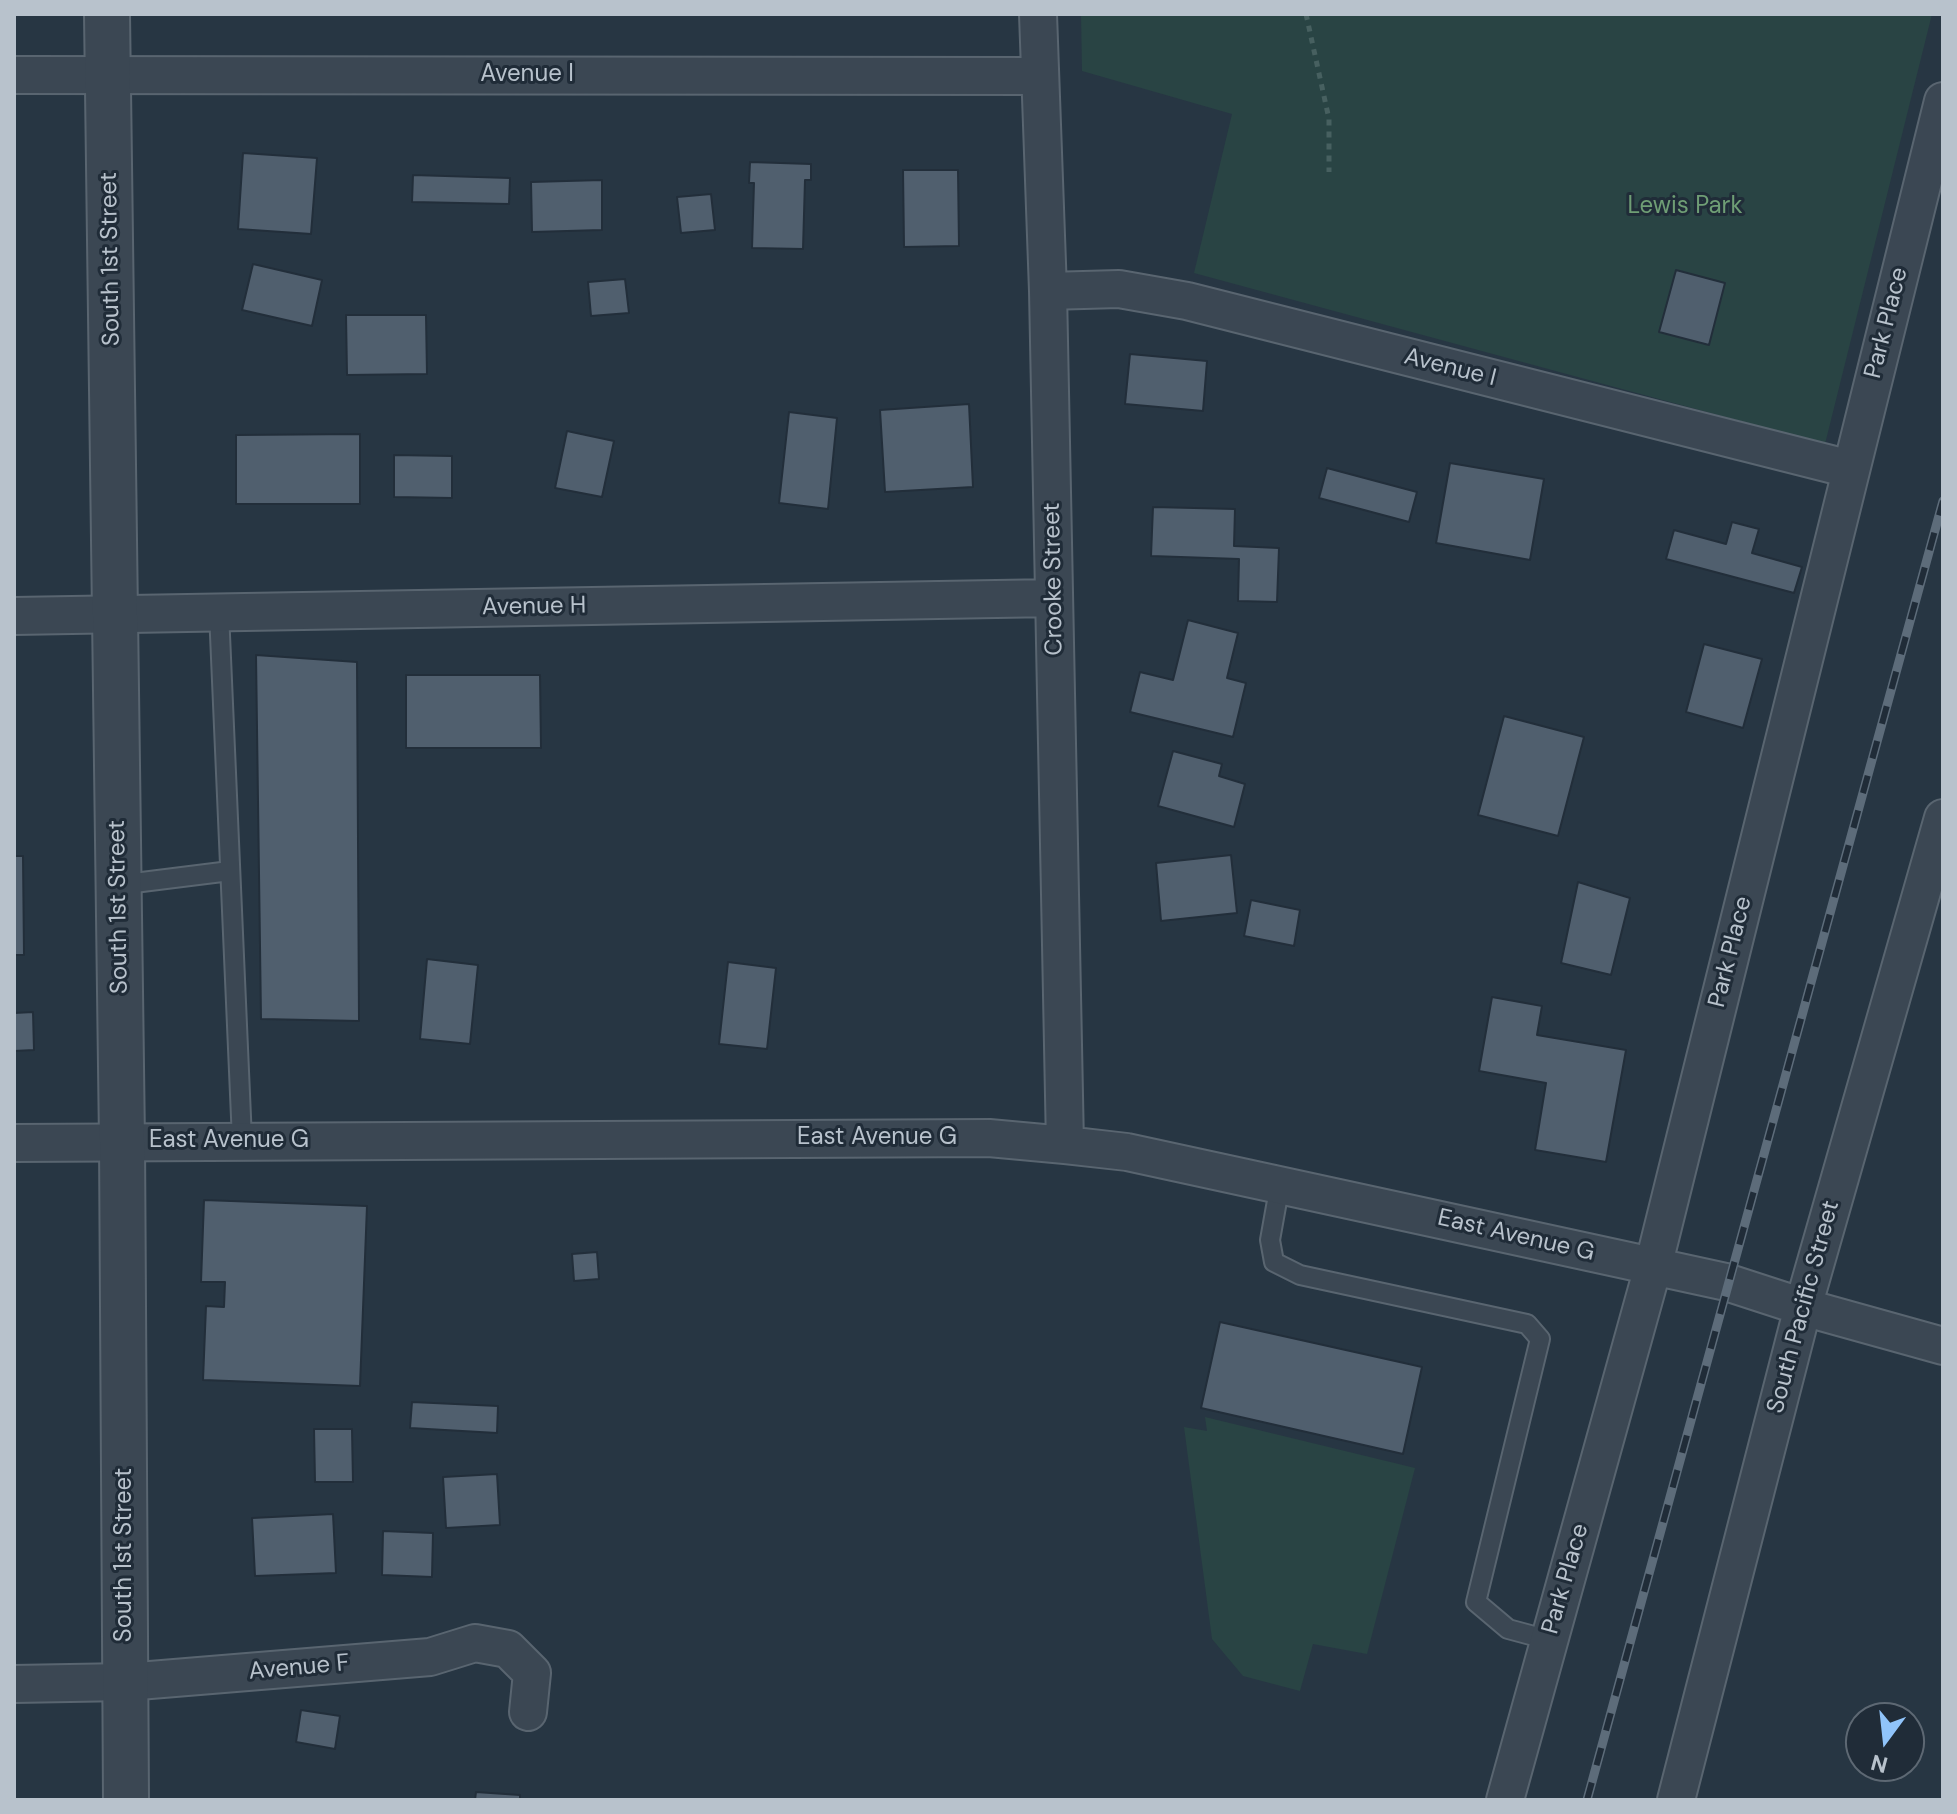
<!DOCTYPE html>
<html>
<head>
<meta charset="utf-8">
<style>
  body { margin:0 }
  #map { position:relative; width:1957px; height:1814px; overflow:hidden; background:#273643; font-family:"DM Sans",sans-serif }
  canvas { display:block }
  .frame { position:absolute; inset:0; border:16px solid #b8c2cc; pointer-events:none }
  .north { position:absolute; left:1845px; top:1702px; width:80px; height:80px; box-sizing:border-box; background:#202c38; border:2px solid #5d6873; border-radius:50%; rotate:195deg; font-size:22px; font-weight:700; line-height:32px; text-align:center; color:#b8c2cc }
  .north::after { content:''; display:block; margin:auto; width:28px; height:36px; background:#90c4fa; clip-path:polygon(50% 0,100% 100%,50% 72%,0 100%) }
</style>
</head>
<body>
<div id="map">
<canvas width="1957" height="1814"></canvas>
<div class="frame"></div>
<div class="north">N</div>
</div>
<script>
const ctx = document.querySelector('canvas').getContext('2d');
ctx.lineJoin = 'round';
function fill(path, color) {
  ctx.fillStyle = color;
  ctx.fill(path, 'evenodd');
}
function toPath(rows) {
  const path = new Path2D();
  for (const r of rows) {
    path.moveTo(r[0], r[1]);
    for (let i = 2; i < r.length; i += 2) path.lineTo(r[i], r[i + 1]);
  }
  return path;
}
function strokePath(path, color, width, dash) {
  ctx.strokeStyle = color;
  ctx.lineWidth = width;
  ctx.lineCap = dash ? 'butt' : 'round';
  ctx.setLineDash(dash || []);
  ctx.stroke(path);
}
function label(font, color, halo, rows, align = 'center') {
  ctx.font = font + ' "DM Sans",sans-serif';
  ctx.lineWidth = 6;
  ctx.setLineDash([]);
  ctx.textBaseline = 'middle';
  ctx.strokeStyle = halo;
  ctx.fillStyle = color;
  for (const [text, x, y, turn = 0] of rows) {
    ctx.save();
    ctx.translate(x, y);
    ctx.rotate((+turn || 0) * Math.PI / 180);
    ctx.textAlign = isNaN(turn) ? turn : align;
    if (halo) ctx.strokeText(text, 0, 0);
    ctx.fillText(text, 0, 0);
    ctx.restore();
  }
}
const green = toPath([
  [1081,14,1932,14,1825,444,1194,273,1232,114,1082,71],
  [1205,1417,1415,1468,1367,1654,1313,1644,1300,1691,1243,1676,1212,1639,1184,1427,1207,1431]
]);
const building = toPath([
  [243,153,317,158,311,234,238,229,243,153],
  [750,162,811,164,811,180,805,180,803,249,752,248,754,183,749,183,750,162],
  [903,170,958,170,959,246,904,247,903,170],
  [413,175,510,178,509,204,412,202,413,175],
  [602,180,602,230,532,232,531,182,602,180],
  [711,194,715,230,681,233,677,197,711,194],
  [253,264,322,280,312,326,242,310,253,264],
  [1676,270,1725,283,1709,345,1659,332,1676,270],
  [625,279,629,313,591,316,588,282,625,279],
  [346,315,426,315,427,374,347,375,346,315],
  [1130,354,1207,361,1203,411,1125,404,1130,354],
  [969,404,973,487,885,492,880,410,969,404],
  [789,412,837,418,828,509,779,503,789,412],
  [567,431,614,441,602,497,555,488,567,431],
  [360,434,360,504,236,504,236,435,360,434],
  [394,455,452,456,452,498,394,497,394,455],
  [1450,463,1544,479,1530,560,1436,543,1450,463],
  [1327,468,1417,492,1409,522,1319,498,1327,468],
  [1153,507,1235,509,1234,546,1279,548,1277,602,1238,601,1239,559,1151,556,1153,507],
  [1732,522,1759,529,1752,553,1802,567,1794,593,1666,559,1674,530,1726,544,1732,522],
  [1188,620,1238,633,1227,678,1246,683,1233,737,1130,712,1140,672,1173,680,1188,620],
  [1704,644,1762,659,1743,728,1686,712,1704,644],
  [256,655,357,662,359,1021,261,1019,256,655],
  [406,675,540,675,541,748,406,748,406,675],
  [1504,716,1584,737,1558,836,1478,815,1504,716],
  [1173,751,1222,764,1219,776,1245,784,1234,827,1158,806,1173,751],
  [1231,855,1237,913,1161,921,1156,863,1231,855],
  [14,856,23,856,24,955,14,955,14,856],
  [1578,882,1630,898,1611,975,1561,963,1578,882],
  [1251,900,1300,910,1294,946,1244,936,1251,900],
  [427,959,478,965,470,1044,420,1039,427,959],
  [728,962,776,968,767,1049,719,1044,728,962],
  [1492,997,1542,1006,1537,1035,1626,1050,1606,1162,1535,1150,1546,1083,1479,1071,1492,997],
  [33,1012,34,1050,14,1051,14,1013,33,1012],
  [204,1200,367,1206,360,1386,203,1380,206,1306,224,1307,225,1282,201,1282,204,1200],
  [597,1252,599,1279,574,1281,572,1254,597,1252],
  [1220,1322,1422,1367,1403,1454,1201,1408,1220,1322],
  [412,1402,498,1406,497,1433,410,1428,412,1402],
  [314,1429,352,1429,353,1482,315,1482,314,1429],
  [497,1474,500,1525,446,1528,443,1477,497,1474],
  [333,1514,336,1573,255,1576,252,1518,333,1514],
  [383,1531,433,1533,432,1577,382,1575,383,1531],
  [301,1710,340,1716,335,1749,296,1742,301,1710],
  [476,1792,520,1795,520,1800,475,1800,476,1792]
]);
const path = toPath([
  [1306,14,1329,119,1329,172]
]);
const service = toPath([
  [219,612,242,1140],
  [118,885,230,871],
  [1280,1184,1270,1240,1274,1262,1300,1275,1527,1324,1540,1339,1476,1602,1508,1629,1549,1640]
]);
const minor = toPath([
  [1038,14,1048,291,1065,1145],
  [14,75,1040,76],
  [1048,291,1119,289,1187,301,1850,469],
  [14,616,1054,598],
  [14,1143,989,1138,1065,1145,1127,1152,1726,1282,1803,1307,1943,1346],
  [14,1684,126,1682,430,1657,475,1643,508,1649,532,1673,528,1712],
  [1505,1800,1653,1267,1943,101],
  [1676,1800,1803,1307,1943,818]
]);
const tertiary = toPath([
  [107,14,122,1141,126,1800]
]);
const rail = toPath([
  [1587,1800,1943,501]
]);
const streetNames = [
  ["Avenue I",527,75],
  ["South 1st Street",111,259,-91],
  ["Park Place",1887,323,-76],
  ["Avenue I",1450,368,14],
  ["Crooke Street",1054,579,-91],
  ["Avenue H",534,607,-1],
  ["South 1st Street",119,907,-91],
  ["Park Place",1731,952,-76],
  ["East Avenue G",877,1138],
  ["East Avenue G",229,1141],
  ["East Avenue G",1516,1236,13],
  ["South Pacific Street",1804,1307,-75],
  ["South 1st Street",125,1555,-90],
  ["Park Place",1566,1579,-74],
  ["Avenue F",299,1668,-5]
];
const parkNames = [
  ["Lewis Park",1685,207]
];
fill(green, '#294444');
fill(building, '#505f6e');
strokePath(building, '#222e3a', 2);
strokePath(service, '#596570', 22);
strokePath(minor, '#596570', 40);
strokePath(tertiary, '#596570', 48);
strokePath(path, '#476060', 5, [6, 6]);
strokePath(service, '#3b4753', 18);
strokePath(minor, '#3b4753', 36);
strokePath(tertiary, '#3b4753', 44);
strokePath(rail, '#5d6c7a', 9);
strokePath(rail, '#202c38', 6, [18]);
label('24px', '#b8c2cc', '#202c38', streetNames);
label('24px', '#6f9e75', '#202c38', parkNames);
</script>
</body>
</html>
